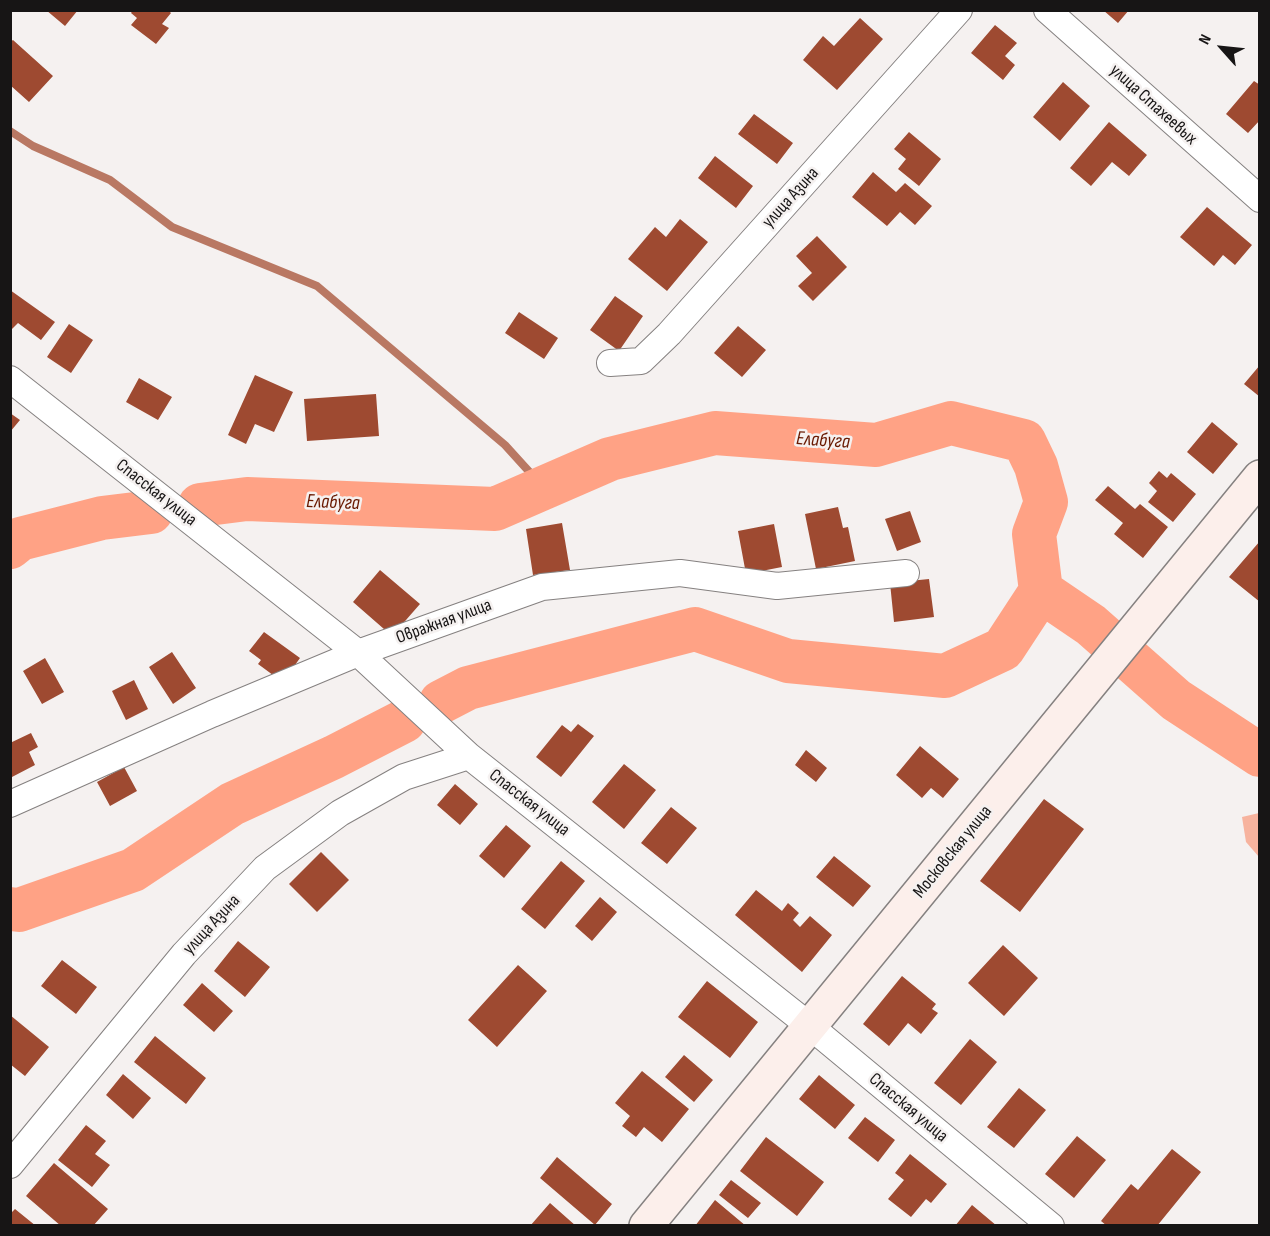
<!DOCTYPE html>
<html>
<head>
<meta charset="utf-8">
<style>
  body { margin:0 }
  #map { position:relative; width:1270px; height:1236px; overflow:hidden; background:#f5f1f0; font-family:"Sofia Sans Condensed",sans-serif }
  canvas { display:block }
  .frame { position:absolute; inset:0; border:12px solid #171515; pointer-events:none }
  .north { position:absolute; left:1192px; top:18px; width:60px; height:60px; -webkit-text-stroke:4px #f5f1f0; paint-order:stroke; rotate:297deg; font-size:16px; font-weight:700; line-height:24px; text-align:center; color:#171515 }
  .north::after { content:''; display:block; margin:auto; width:21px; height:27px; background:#171515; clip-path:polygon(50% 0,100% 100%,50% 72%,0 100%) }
</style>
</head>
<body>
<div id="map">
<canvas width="1270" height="1236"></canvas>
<div class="frame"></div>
<div class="north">N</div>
</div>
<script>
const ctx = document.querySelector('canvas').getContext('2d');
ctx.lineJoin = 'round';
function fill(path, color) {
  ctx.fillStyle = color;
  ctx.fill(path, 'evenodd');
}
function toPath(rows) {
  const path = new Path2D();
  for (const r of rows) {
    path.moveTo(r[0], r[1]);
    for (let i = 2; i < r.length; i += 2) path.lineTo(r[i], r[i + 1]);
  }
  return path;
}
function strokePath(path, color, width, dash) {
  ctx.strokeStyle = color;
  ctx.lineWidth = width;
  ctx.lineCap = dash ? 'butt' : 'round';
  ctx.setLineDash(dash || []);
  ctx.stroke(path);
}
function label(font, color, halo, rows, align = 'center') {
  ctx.font = font + ' "Sofia Sans Condensed",sans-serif';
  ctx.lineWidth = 5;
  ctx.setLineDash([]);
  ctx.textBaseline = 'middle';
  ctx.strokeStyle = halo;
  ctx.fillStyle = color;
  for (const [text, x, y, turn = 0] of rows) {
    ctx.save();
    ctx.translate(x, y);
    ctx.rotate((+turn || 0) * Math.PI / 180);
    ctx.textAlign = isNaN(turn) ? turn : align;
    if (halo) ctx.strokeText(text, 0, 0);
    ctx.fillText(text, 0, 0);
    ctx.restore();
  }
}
const green = toPath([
  [1259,813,1260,813,1259,857,1246,842,1242,817]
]);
const stream = toPath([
  [10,131,33,146,110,180,172,227,317,286,505,445,544,488]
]);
const river = toPath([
  [200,505,247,499,495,509,610,459,715,433,876,445,951,423,1024,441,1036,466,1046,502,1034,534,1041,591,1091,625,1176,700,1260,755],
  [10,547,20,539,102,518,151,512],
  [441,702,468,688,695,629,788,661,945,676,1003,649,1041,591],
  [10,909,19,910,133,870,232,804,334,757,404,721]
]);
const building = toPath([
  [46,10,78,10,65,26],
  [133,10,168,10,171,13,162,24,169,28,156,44,131,25,137,18,131,13],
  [1103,10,1129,10,1118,23],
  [860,18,883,39,837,90,803,60,823,36,834,46],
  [995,25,1017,43,1005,56,1015,65,1003,80,971,53],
  [13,40,53,76,29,102,10,85,10,42],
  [1254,81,1260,85,1260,120,1248,133,1226,114],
  [1063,82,1090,106,1060,141,1033,117],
  [754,114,793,143,777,164,738,134],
  [1109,122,1147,155,1129,176,1112,162,1091,186,1070,168],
  [909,132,941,159,919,186,898,169,906,159,894,149],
  [715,156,753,186,736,208,698,178],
  [873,172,896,192,905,183,932,206,915,225,900,212,887,226,852,197],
  [1207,207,1252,245,1235,265,1223,255,1214,266,1180,237],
  [680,219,708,242,667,291,628,259,655,227,666,237],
  [817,236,847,267,813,301,798,286,812,273,796,256],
  [10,290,55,322,41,340,18,323,10,331],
  [615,296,643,316,619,351,590,330],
  [519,312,558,338,544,359,505,333],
  [69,324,93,340,71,373,47,357],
  [738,326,766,350,742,377,714,353],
  [1260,365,1260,397,1244,384],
  [255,375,293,392,274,432,255,424,246,444,228,435],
  [139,378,172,397,158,420,126,402],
  [376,394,379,436,307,441,304,399],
  [10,413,20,420,10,432],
  [1212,422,1238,444,1213,474,1187,452],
  [1159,471,1167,478,1171,473,1196,494,1173,522,1148,502,1157,491,1149,483],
  [1108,486,1135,509,1140,504,1168,527,1143,558,1114,534,1123,523,1095,500],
  [838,507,843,528,848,527,855,561,816,569,805,514],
  [910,511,921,542,897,551,885,519],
  [562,523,570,570,533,575,526,529],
  [774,524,782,567,746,574,738,531],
  [1260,541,1260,602,1229,577],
  [380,570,420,604,392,636,353,602],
  [929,579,934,617,894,622,890,583],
  [264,632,300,658,285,679,277,678,258,664,261,660,249,651],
  [172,652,196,688,173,704,149,667],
  [45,658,64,692,42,704,23,671],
  [134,680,148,709,126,720,112,691],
  [578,724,594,736,561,777,536,757,562,725,571,732],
  [31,733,38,747,29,752,35,765,12,777,10,743],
  [920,746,959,779,943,798,931,788,922,798,896,775],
  [806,750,827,768,816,782,795,765],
  [624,764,656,790,624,829,592,802],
  [124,767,137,791,110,806,97,782],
  [455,784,478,804,460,825,437,805],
  [1044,799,1084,829,1020,912,980,881],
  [671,807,697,828,667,864,641,843],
  [506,825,531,846,504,878,479,856],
  [321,852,349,880,317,912,289,884],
  [834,856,871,886,853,907,816,877],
  [561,861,585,881,545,929,521,909],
  [756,890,782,911,788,903,799,913,793,920,800,927,810,916,832,935,802,972,735,915],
  [600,897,617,912,592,941,575,926],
  [238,941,270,967,245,997,214,971],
  [1003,945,1038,978,1004,1016,968,983],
  [62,960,97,987,76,1014,41,986],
  [518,965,547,991,497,1047,468,1020],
  [902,976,936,1004,932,1009,938,1013,921,1034,908,1023,889,1046,863,1024],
  [707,981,758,1022,730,1058,678,1017],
  [202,983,233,1011,214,1032,183,1005],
  [10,1015,49,1047,25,1076,10,1064],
  [155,1036,206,1078,186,1104,134,1062],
  [970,1039,997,1062,961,1105,934,1083],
  [684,1055,713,1080,694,1102,665,1077],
  [642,1071,689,1109,662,1142,644,1127,636,1137,622,1126,630,1116,615,1103],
  [123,1074,151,1098,133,1119,106,1095],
  [819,1075,855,1105,835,1129,799,1099],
  [1019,1088,1046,1110,1014,1148,987,1127],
  [865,1117,895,1140,878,1162,848,1138],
  [86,1125,106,1141,95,1154,110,1165,92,1187,58,1160],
  [1077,1136,1106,1160,1074,1198,1045,1174],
  [766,1137,824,1182,797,1216,740,1171],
  [1172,1149,1201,1172,1157,1226,1107,1226,1101,1221,1131,1184,1138,1190],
  [910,1154,947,1184,931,1203,926,1199,911,1217,888,1199,904,1180,895,1173],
  [557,1157,612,1204,595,1225,540,1178],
  [54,1163,108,1209,93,1226,61,1226,26,1196],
  [731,1180,761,1203,748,1218,719,1195],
  [715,1200,746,1226,695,1226],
  [550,1203,576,1226,530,1226],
  [972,1205,997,1226,955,1226],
  [15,1209,36,1226,10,1226,10,1214]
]);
const street = toPath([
  [1047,10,1260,199],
  [610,363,641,361,669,334,959,10],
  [10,379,358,653,469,756,811,1027,1051,1226],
  [10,804,212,714,358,653,542,587,680,573,777,586,906,573],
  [10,1165,184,954,265,868,340,813,404,777,469,756]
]);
const secondary = toPath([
  [646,1226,1260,477]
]);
const streetNames = [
  ["улица Стахеевых",1153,105,42],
  ["улица Азина",791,198,-48],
  ["Спасская улица",156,493,38],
  ["Овражная улица",444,622,-20],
  ["Спасская улица",529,803,38],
  ["Московская улица",953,852,-51],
  ["улица Азина",212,925,-47],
  ["Спасская улица",908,1108,40]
];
const waterNames = [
  ["Елабуга",823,441,4],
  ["Елабуга",333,503,2]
];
fill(green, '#f7b39e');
strokePath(stream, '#b97863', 8);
strokePath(river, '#ffa285', 44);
fill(building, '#9e4a31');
strokePath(street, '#858180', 28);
strokePath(secondary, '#858180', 36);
strokePath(street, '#fff', 26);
strokePath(secondary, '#fcefeb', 33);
label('18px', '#171515', '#f5f1f0', streetNames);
label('italic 20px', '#691900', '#f5f1f0', waterNames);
</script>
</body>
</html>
